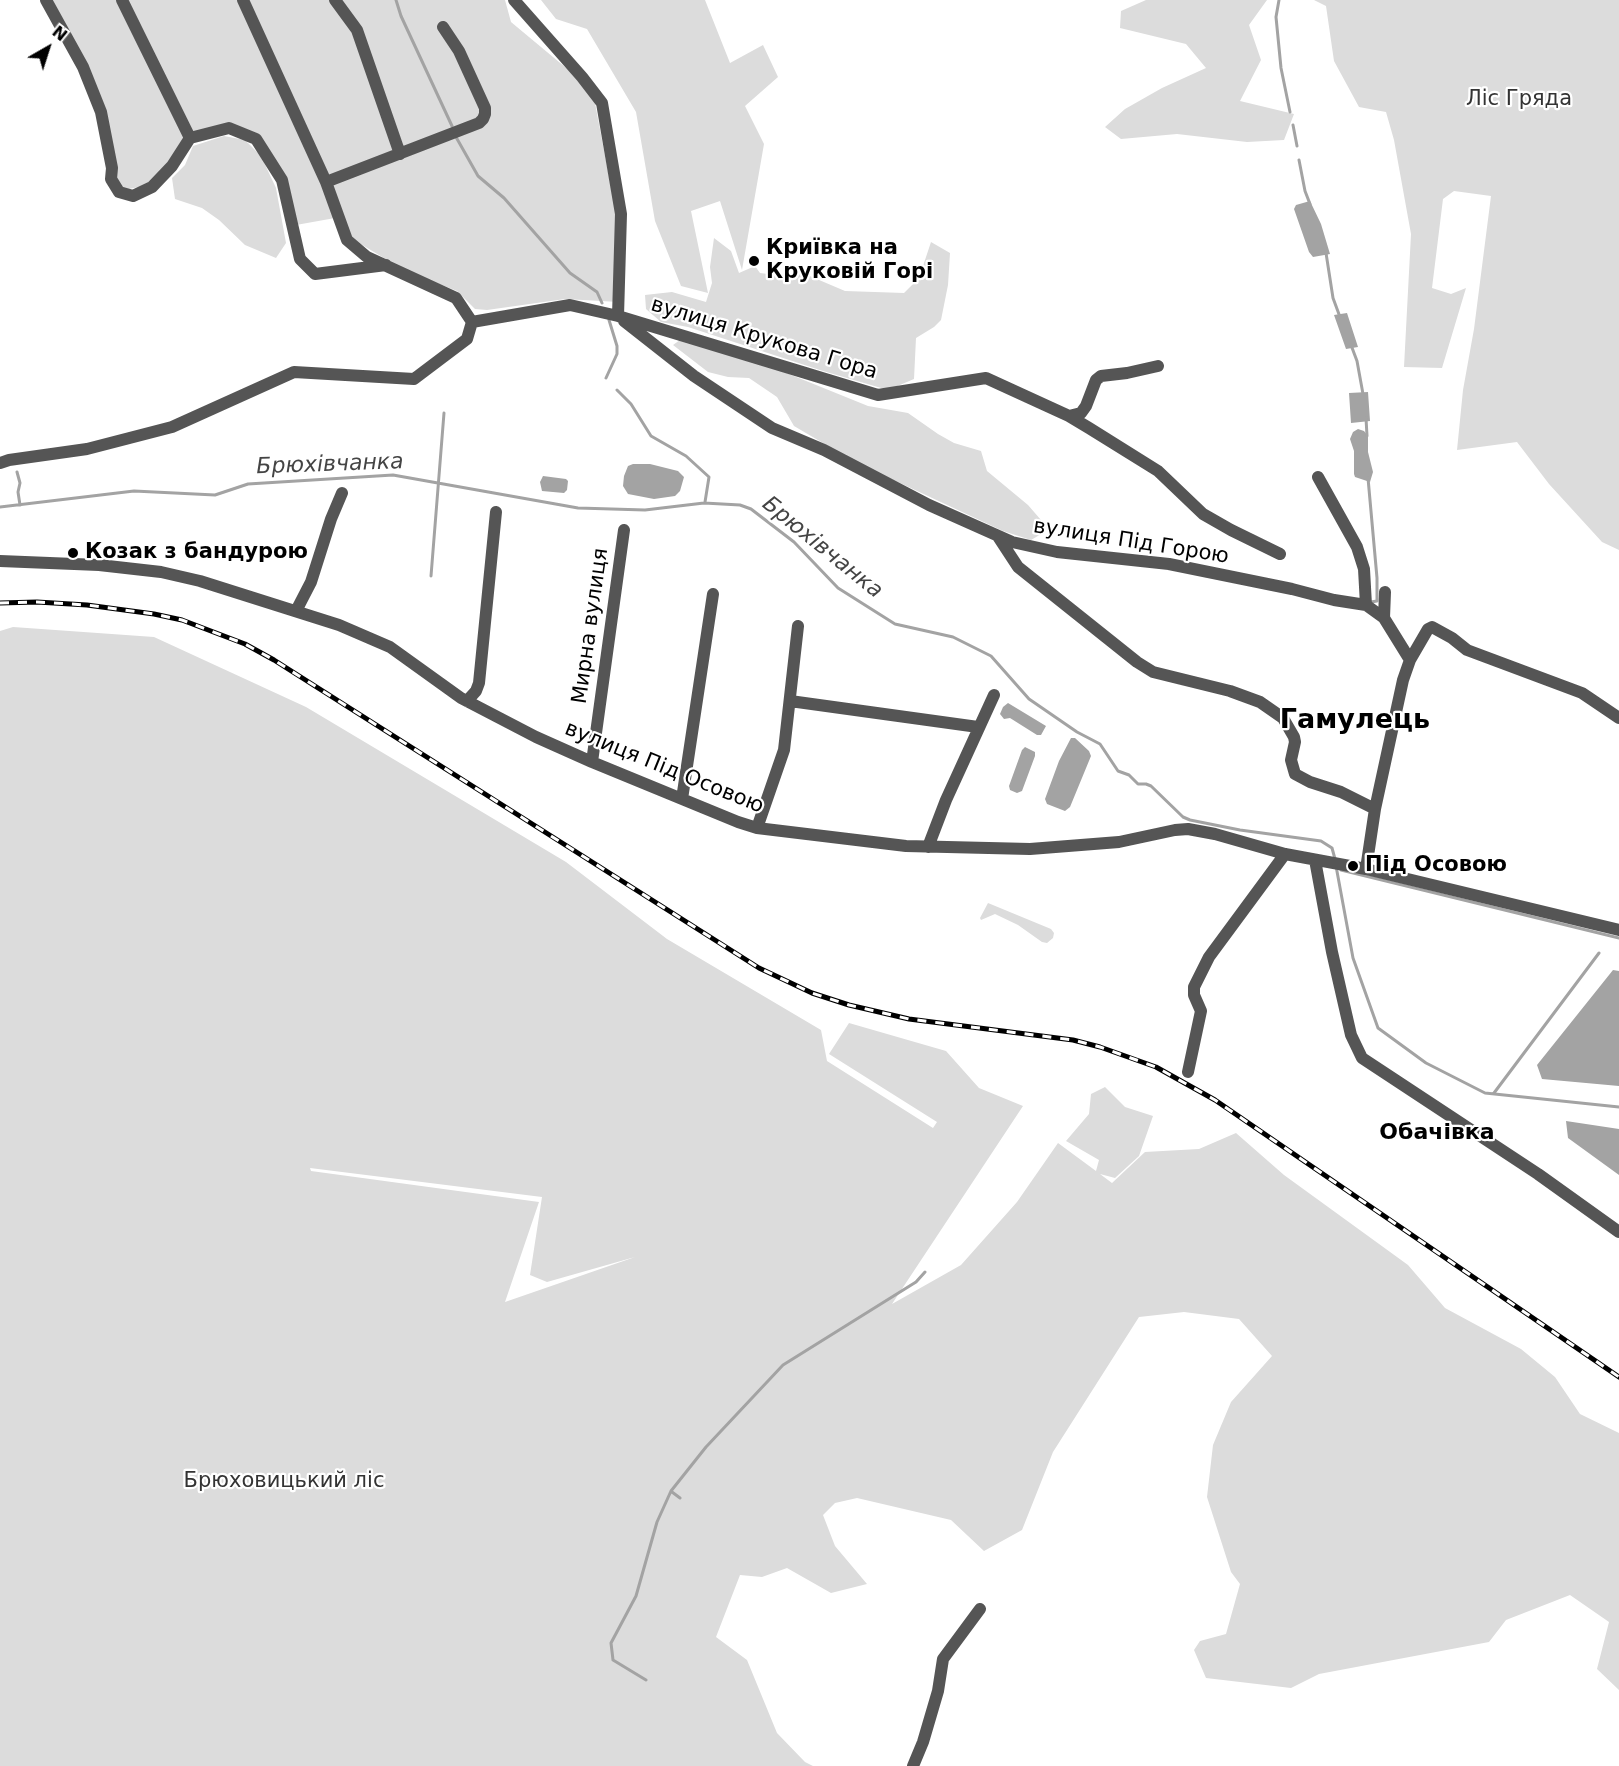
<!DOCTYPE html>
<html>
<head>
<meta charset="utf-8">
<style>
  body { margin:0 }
  #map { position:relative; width:1619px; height:1766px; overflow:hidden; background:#fff; font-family:"DejaVu Sans",sans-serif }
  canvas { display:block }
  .north { position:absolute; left:18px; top:18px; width:60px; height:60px; -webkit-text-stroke:4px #fff; paint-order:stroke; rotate:39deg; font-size:16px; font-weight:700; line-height:24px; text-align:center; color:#000 }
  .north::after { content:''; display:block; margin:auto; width:21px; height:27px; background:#000; clip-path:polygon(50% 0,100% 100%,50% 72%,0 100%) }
</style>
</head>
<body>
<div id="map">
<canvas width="1619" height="1766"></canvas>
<div class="north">N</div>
</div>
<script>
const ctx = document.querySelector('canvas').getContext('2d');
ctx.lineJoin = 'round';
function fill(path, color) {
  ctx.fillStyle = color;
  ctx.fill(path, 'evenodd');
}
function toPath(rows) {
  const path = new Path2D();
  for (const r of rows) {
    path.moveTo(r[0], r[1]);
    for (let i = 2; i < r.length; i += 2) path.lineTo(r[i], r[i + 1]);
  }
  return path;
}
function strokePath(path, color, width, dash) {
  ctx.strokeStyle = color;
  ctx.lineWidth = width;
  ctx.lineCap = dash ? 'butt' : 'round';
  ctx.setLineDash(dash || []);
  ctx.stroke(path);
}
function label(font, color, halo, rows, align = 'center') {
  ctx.font = font + ' "DejaVu Sans",sans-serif';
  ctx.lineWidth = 4.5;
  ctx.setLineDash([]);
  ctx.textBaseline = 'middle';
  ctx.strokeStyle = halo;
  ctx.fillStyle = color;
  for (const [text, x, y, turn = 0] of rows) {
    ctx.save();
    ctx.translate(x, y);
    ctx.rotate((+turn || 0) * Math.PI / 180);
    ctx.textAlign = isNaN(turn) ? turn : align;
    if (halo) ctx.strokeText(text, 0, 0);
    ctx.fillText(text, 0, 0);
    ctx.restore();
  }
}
const green = toPath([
  [49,0,505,0,511,22,577,77,595,103,616,214,619,302,565,299,487,310,475,309,457,291,404,270,354,240,335,218,296,225,257,136,229,124,192,133,149,185,119,191,96,90],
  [541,0,705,0,730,63,763,45,778,77,745,106,764,144,742,270,720,201,691,211,708,293,681,286,655,221,636,112,587,29,556,19],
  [1146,0,1267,0,1249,25,1261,60,1240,101,1294,114,1284,140,1247,142,1177,134,1121,139,1105,127,1125,109,1162,88,1206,68,1186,44,1120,28,1121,11],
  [1314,0,1619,0,1619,550,1602,542,1549,484,1517,442,1457,450,1463,390,1474,329,1491,196,1454,191,1443,199,1432,288,1451,294,1466,288,1442,368,1404,367,1411,234,1394,140,1386,112,1359,107,1334,61,1326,6],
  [224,136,245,140,261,156,276,188,286,243,276,258,245,245,219,220,202,208,175,199,172,178,185,165,193,146],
  [714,238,731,251,739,273,755,266,760,273,776,275,805,274,845,291,904,293,919,278,931,242,950,253,948,285,941,320,934,327,916,338,914,379,888,390,823,371,688,327,661,322,646,309,645,295,672,292,706,302,712,283,710,267],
  [680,340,784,372,868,406,908,413,938,434,954,443,981,451,987,471,1028,505,1041,520,1043,533,1031,540,1003,531,857,463,794,426,777,397,749,378,728,377,708,372,673,345],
  [13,627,154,637,306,707,566,862,667,939,821,1030,827,1061,933,1128,937,1122,829,1054,849,1023,946,1051,979,1088,1023,1106,892,1304,961,1265,1017,1202,1058,1143,1096,1171,1099,1160,1066,1141,1089,1114,1091,1094,1105,1087,1125,1107,1153,1116,1139,1156,1115,1178,1100,1174,1112,1183,1145,1152,1199,1149,1236,1133,1284,1175,1408,1265,1445,1308,1521,1349,1555,1377,1580,1414,1619,1433,1619,1690,1597,1669,1609,1622,1570,1595,1506,1620,1489,1642,1319,1674,1291,1688,1206,1678,1194,1650,1200,1641,1226,1634,1240,1584,1231,1572,1207,1497,1213,1445,1231,1402,1272,1356,1239,1319,1184,1312,1139,1317,1053,1452,1022,1530,984,1551,951,1520,857,1498,835,1503,823,1515,835,1546,867,1584,831,1593,787,1568,762,1577,740,1575,716,1637,747,1660,777,1733,805,1762,813,1766,0,1766,0,631],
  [310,1168,542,1197,530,1275,547,1282,635,1257,505,1302,539,1202,311,1171],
  [988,903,1051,929,1054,933,1053,938,1047,943,1042,942,1018,925,995,914,981,920,980,918]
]);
const water = toPath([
  [1310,201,1321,224,1330,254,1313,257,1309,252,1294,209,1296,205],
  [1347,313,1358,347,1346,349,1334,315],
  [1368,392,1370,421,1351,423,1349,393],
  [1358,429,1364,431,1368,436,1368,452,1373,472,1370,482,1355,477,1354,474,1354,451,1350,439,1353,432],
  [633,464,650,464,678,471,684,477,680,491,675,496,654,499,628,494,623,486,624,476,628,466],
  [543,476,566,479,568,481,567,490,564,493,542,491,540,482],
  [1008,703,1046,726,1041,735,1037,735,1010,718,1004,719,1000,714,1003,707],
  [1071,738,1075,738,1089,751,1091,756,1070,807,1065,811,1047,804,1045,799,1059,761],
  [1025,747,1035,752,1035,756,1022,791,1017,793,1010,790,1009,786,1022,750],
  [1613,970,1619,971,1619,1086,1542,1079,1537,1065],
  [1566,1121,1619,1129,1619,1175,1568,1138]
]);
const stream = toPath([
  [396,0,401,16,452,126],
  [1279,0,1276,17,1281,68,1290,112],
  [1293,125,1297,146],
  [456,137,478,176,504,198,570,273,597,292,602,303],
  [1299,160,1305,191,1310,204],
  [1326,253,1333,298,1340,317],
  [1351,345,1357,361,1363,394],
  [606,378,617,354,617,346,609,320],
  [617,390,631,404,651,436,686,456,709,477,705,502],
  [1366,418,1367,436],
  [17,472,20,483,18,492,20,505],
  [1368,478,1377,578,1377,601,1371,602],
  [0,507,134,491,215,495,248,484,393,475,578,508,645,510,704,503,740,505,751,509,794,542,838,588,895,624,953,637,991,656,1029,699,1077,732,1100,744,1118,771,1129,775,1138,784,1146,784,1151,786,1183,817,1190,820,1240,830,1321,841,1332,848,1335,859],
  [431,576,444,413],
  [1336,866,1353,958,1378,1028,1426,1063,1485,1093,1619,1107],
  [1341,870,1619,938],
  [1494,1093,1599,953],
  [672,1492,680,1498],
  [646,1680,613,1660,611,1643,636,1596,657,1522,671,1491,706,1447,783,1365,916,1282,925,1272]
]);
const minor = toPath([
  [46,0,83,67,101,112,112,168,111,179,119,192,133,196,152,187,172,166,190,138],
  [122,0,190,138,229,128,256,139,282,180,300,259,315,274,386,265],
  [243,0,326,182,347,240,367,257,456,298,472,322],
  [335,0,357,30,400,154],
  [514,0,582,77,602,103,621,214,618,316],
  [326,182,479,123,483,119,485,114,485,108,459,51,443,27],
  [624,321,694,376,772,428,824,450,929,505,1012,542,1057,552,1169,564,1292,589,1334,600,1366,605,1384,618],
  [1069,416,1081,413,1086,406,1096,380,1101,376,1127,373,1158,366],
  [0,463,9,460,87,449,172,427,294,372,414,379,467,339,472,322,570,305,618,316,878,395,986,378,1069,416,1089,428,1158,471,1203,514,1231,530,1280,554],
  [1318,477,1357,547,1364,569,1366,605],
  [997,535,1018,567,1137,662,1153,672,1230,691,1260,702,1283,718,1294,737,1295,742,1291,760,1295,774,1310,782,1341,792,1375,809],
  [0,561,99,565,161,572,200,581,339,625,390,647,461,698,536,737,592,762,738,822,757,828,906,846,1030,849,1119,842,1175,830,1188,829,1215,834,1285,854,1366,869,1619,930],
  [296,611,311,582,331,519,342,493],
  [1410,660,1428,629,1432,627,1452,638,1467,650,1582,693,1619,718],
  [467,701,476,691,479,683,496,512],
  [790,701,978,727],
  [592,762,624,530],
  [682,799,713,594],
  [757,828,784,750,798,626],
  [928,847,946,800,994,695],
  [1315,860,1332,952,1351,1035,1362,1058,1538,1174,1619,1232],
  [1366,869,1375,809,1403,680,1410,660,1384,618,1385,592],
  [1188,1072,1201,1011,1194,995,1194,987,1209,957,1285,854],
  [913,1766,923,1742,938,1691,943,1659,980,1609]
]);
const rail = toPath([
  [0,603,37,602,87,605,154,614,182,620,245,644,274,660,759,968,812,993,849,1005,909,1019,1073,1040,1100,1047,1156,1067,1215,1100,1619,1377]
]);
const markers = [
  [754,261,6,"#000"],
  [73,553,6,"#000"],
  [1353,866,6,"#000"]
];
const parkNames = [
  ["Ліс Гряда",1519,100],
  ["Брюховицький ліс",284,1482]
];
const poiNames = [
  ["Криївка на",766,249],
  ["Круковій Горі",766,273],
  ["Козак з бандурою",85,553],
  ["Під Осовою",1365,866]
];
const streetNames = [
  ["вулиця Крукова Гора",764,339,17],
  ["вулиця Під Горою",1131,542,9],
  ["Мирна вулиця",591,626,-82],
  ["вулиця Під Осовою",664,768,22]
];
const waterNames = [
  ["Брюхівчанка",330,465,-2],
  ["Брюхівчанка",822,548,39]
];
const neighbourhoodNames = [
  ["Обачівка",1437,1133]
];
const districtNames = [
  ["Гамулець",1355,721]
];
fill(green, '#dcdcdc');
fill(water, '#a3a3a3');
strokePath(stream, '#a3a3a3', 3);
strokePath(minor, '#555', 12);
strokePath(rail, '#000', 5);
strokePath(rail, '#fff', 3, [9]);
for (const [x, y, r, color] of markers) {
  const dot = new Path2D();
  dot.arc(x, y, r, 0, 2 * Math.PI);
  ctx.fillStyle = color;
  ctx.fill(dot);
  strokePath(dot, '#fff', 2);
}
label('21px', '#333', '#fff', parkNames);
label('bold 21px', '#000', '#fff', poiNames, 'left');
label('21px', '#000', '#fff', streetNames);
label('italic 22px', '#444', '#fff', waterNames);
label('bold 22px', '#000', '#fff', neighbourhoodNames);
label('bold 27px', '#000', '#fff', districtNames);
</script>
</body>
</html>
